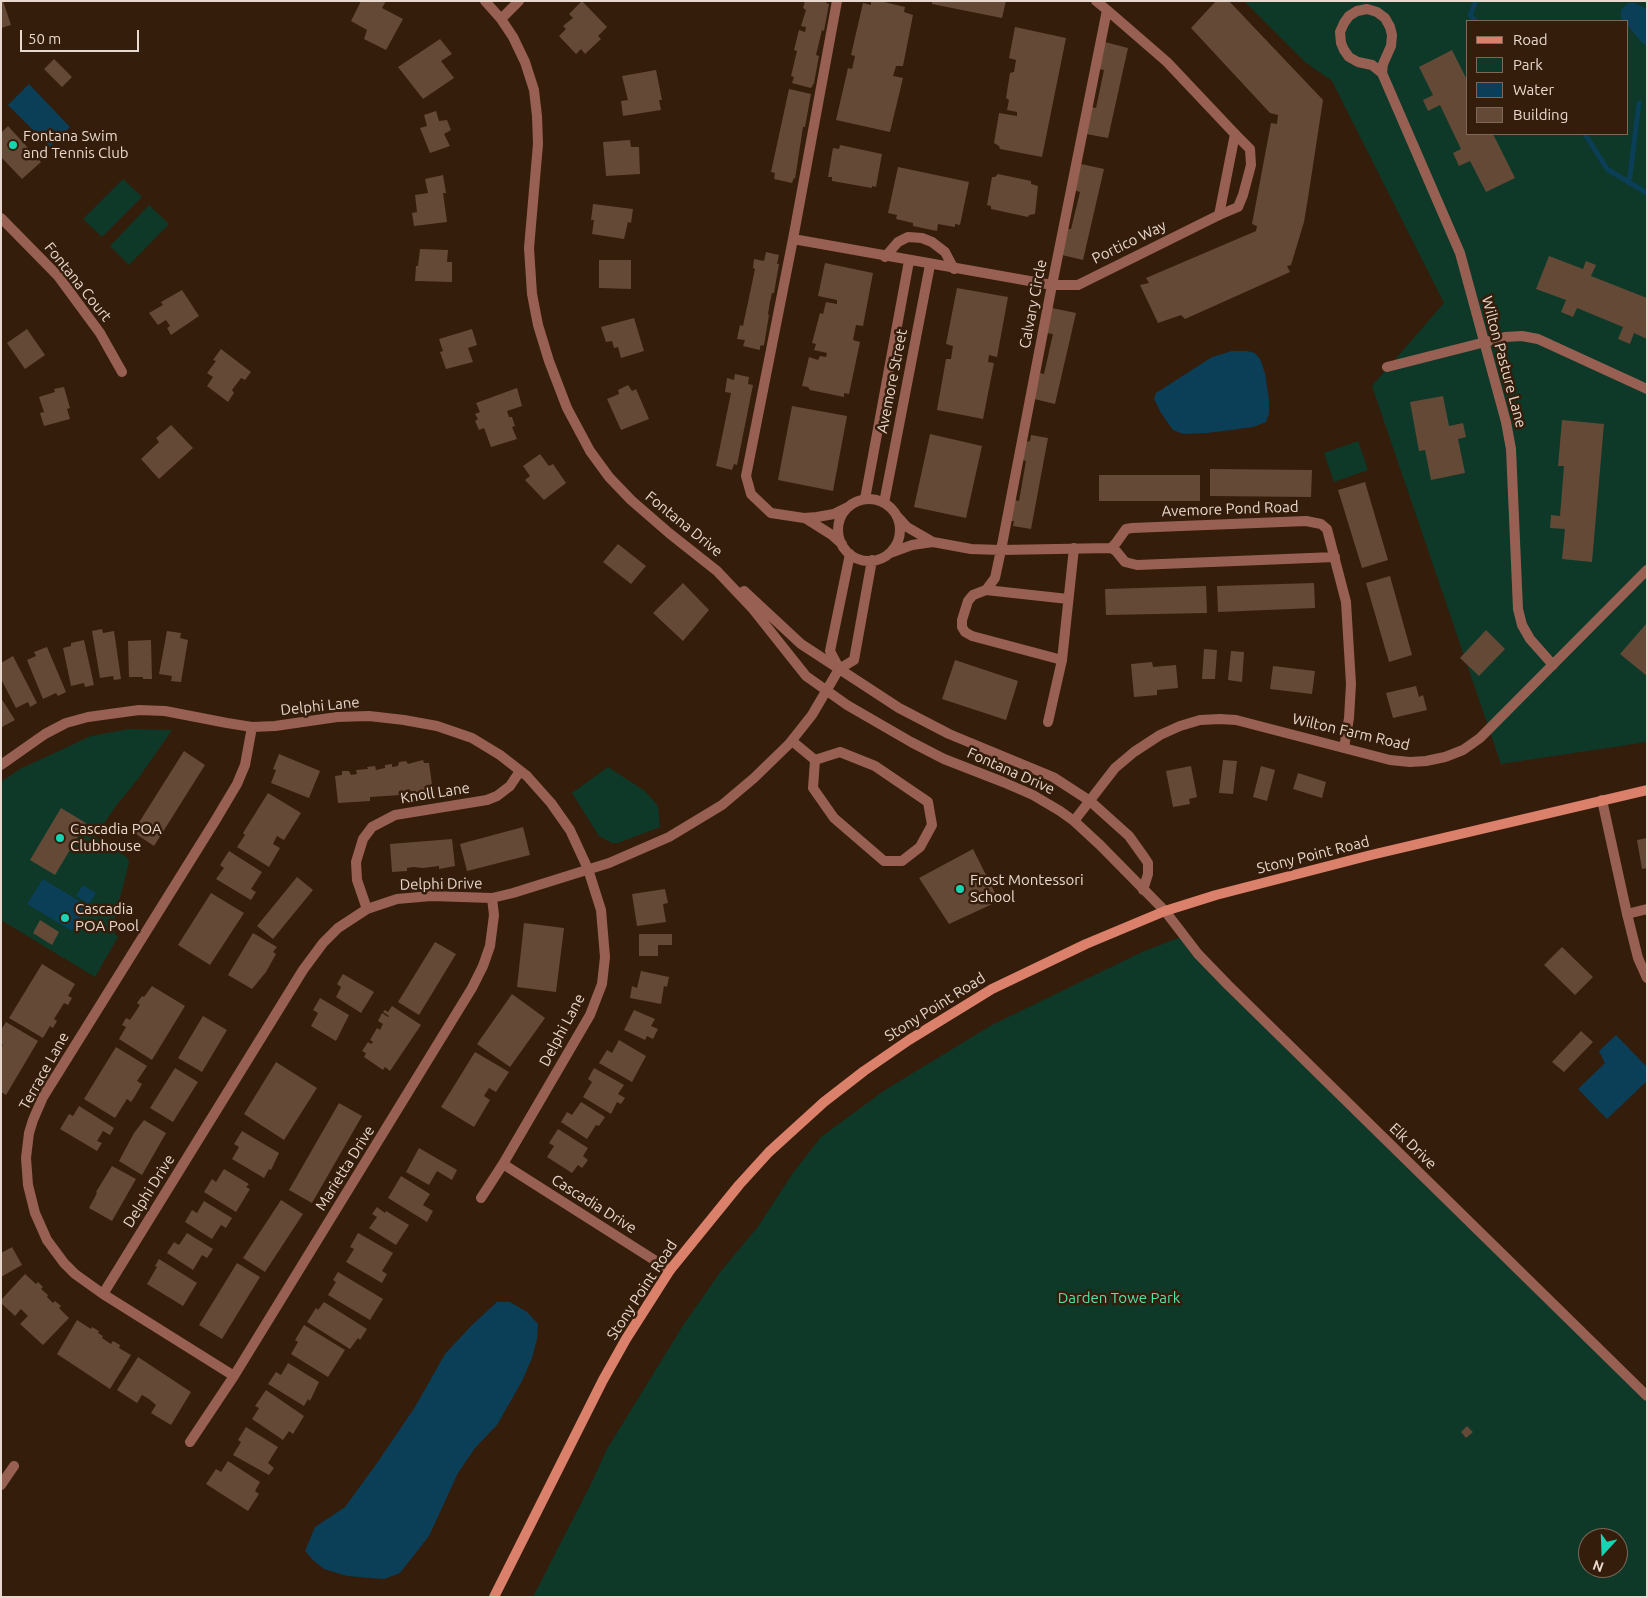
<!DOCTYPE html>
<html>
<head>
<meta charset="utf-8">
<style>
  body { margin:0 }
  #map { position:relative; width:1648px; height:1598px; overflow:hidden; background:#351d0b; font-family:Ubuntu,sans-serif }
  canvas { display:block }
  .frame { position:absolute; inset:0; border:2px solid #e8d8cd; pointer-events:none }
  .legend { position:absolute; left:1466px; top:20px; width:162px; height:115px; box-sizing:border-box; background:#351d0b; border:1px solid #7d6859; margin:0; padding:6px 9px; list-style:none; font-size:15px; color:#e8d8cd }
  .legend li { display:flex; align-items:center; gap:10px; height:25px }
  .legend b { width:25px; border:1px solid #7d6859 }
  .north { position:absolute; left:1578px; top:1528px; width:50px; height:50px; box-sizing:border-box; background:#351d0b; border:1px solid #7d6859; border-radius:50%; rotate:200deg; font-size:14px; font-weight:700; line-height:20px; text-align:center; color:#e8d8cd }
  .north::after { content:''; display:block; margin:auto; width:18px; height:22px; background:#15d5b3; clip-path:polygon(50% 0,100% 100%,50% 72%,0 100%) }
  .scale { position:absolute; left:20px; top:30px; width:119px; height:22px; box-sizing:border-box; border:2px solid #e8d8cd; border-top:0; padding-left:6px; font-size:15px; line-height:18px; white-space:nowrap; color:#e8d8cd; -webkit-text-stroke:4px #351d0b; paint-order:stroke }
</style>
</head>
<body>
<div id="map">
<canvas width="1648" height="1598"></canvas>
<div class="frame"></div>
<ul class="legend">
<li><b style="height:6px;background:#db806a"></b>Road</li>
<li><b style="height:14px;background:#0e3928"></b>Park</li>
<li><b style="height:14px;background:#0b3e57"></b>Water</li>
<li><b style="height:14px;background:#644936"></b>Building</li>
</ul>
<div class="north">N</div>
<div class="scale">50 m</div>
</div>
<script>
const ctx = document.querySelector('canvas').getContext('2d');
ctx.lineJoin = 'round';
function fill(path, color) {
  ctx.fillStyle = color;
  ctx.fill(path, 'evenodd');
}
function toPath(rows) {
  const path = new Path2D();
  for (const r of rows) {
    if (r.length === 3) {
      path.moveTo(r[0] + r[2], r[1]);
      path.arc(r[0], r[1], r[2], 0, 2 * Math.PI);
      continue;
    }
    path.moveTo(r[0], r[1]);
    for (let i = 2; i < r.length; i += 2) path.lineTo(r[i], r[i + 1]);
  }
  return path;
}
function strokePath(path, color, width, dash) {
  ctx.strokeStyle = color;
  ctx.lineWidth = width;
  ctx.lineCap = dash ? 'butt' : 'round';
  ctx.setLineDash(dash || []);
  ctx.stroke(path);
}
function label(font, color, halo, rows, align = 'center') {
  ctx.font = font + ' Ubuntu,sans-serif';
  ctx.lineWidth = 5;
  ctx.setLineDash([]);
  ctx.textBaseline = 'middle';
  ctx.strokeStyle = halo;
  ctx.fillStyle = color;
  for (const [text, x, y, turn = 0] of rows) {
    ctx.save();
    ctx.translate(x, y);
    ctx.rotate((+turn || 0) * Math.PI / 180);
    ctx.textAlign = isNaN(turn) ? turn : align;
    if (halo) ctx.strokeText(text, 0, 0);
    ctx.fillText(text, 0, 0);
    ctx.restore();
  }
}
const green = toPath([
  [1244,1,1647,1,1647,9,1635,3,1621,19,1623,21,1467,21,1467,134,1627,134,1627,25,1642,43,1647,46,1647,742,1501,764,1372,386,1444,303,1332,81,1305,62],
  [123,179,142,197,102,237,83,219],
  [149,205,169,224,129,265,110,246],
  [1358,441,1368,470,1334,482,1324,453],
  [129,729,172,730,138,779,115,807,95,837,124,855,128,858,129,863,113,925,115,934,118,937,95,977,1,920,1,782,20,769,91,736],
  [608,767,645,791,658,806,660,827,618,843,612,843,599,836,572,793],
  [1186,935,1289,1043,1647,1397,1647,1597,533,1597,591,1484,607,1449,684,1324,721,1271,757,1228,793,1173,821,1137,885,1090,992,1025,1142,952],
  [1588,1538,1618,1538,1618,1568,1588,1568]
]);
const water = toPath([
  [1628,3,1635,3,1647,9,1647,46,1642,43,1627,25,1627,21,1623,21,1621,19,1621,10],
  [29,84,70,127,50,147,8,105],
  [1232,351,1247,351,1255,353,1260,359,1265,373,1269,400,1269,414,1266,422,1253,427,1208,433,1183,434,1173,430,1161,413,1154,399,1156,393,1212,357],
  [43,879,84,904,86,902,76,896,83,885,96,893,72,931,27,904],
  [1616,1035,1647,1067,1647,1081,1607,1119,1578,1089,1605,1063,1599,1051],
  [497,1302,510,1302,527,1312,538,1324,537,1339,532,1358,522,1381,497,1425,475,1448,458,1473,429,1536,400,1573,384,1579,347,1576,324,1569,313,1560,305,1551,315,1527,345,1507,377,1463,415,1407,445,1354,471,1326]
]);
const stream = toPath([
  [1476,1,1470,15,1476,21],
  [1585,134,1607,169,1647,193],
  [1629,183,1639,103]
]);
const building = toPath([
  [1,1,3,1,11,25,1,28],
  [361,1,386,1,382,8,403,19,386,50,364,39,367,30,351,21],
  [582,1,607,27,598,36,601,39,585,54,581,49,576,54,559,36,566,29,563,26,573,18,569,14],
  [805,1,827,1,826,3,829,4,824,31,822,30,816,55,819,56,814,83,811,88,792,83,794,77,791,76,797,51,794,50,799,30,805,32,806,27,801,26,806,10,803,8],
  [871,1,880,1,905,7,904,12,913,15,903,66,896,66,893,76,903,78,890,132,836,120,848,68,852,69,855,56,851,55,863,3,871,5],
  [932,1,1006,1,1002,18,932,4],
  [1216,1,1229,1,1323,100,1308,198,1304,222,1291,265,1287,266,1290,272,1185,319,1181,315,1158,323,1140,285,1149,283,1146,278,1256,231,1257,226,1252,224,1271,123,1277,124,1278,115,1270,113,1191,28],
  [1015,27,1066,38,1042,157,1000,149,999,146,994,143,999,113,1017,116,1017,112,1007,110,1009,100,1006,98,1010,73,1014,72,1016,60,1009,58],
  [440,39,452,54,441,61,454,78,423,99,398,67],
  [1105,42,1128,48,1108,138,1086,134,1092,107,1096,108,1104,70,1099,69],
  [1452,50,1467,80,1467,134,1493,134,1515,178,1486,192,1470,161,1459,166,1453,153,1461,149,1440,105,1428,111,1423,100,1433,95,1419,67],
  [54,59,72,77,62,87,44,69],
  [656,70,662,100,659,100,661,110,623,116,621,101,628,100,622,76],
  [789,89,811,94,805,127,803,127,795,179,794,178,792,183,774,179,775,173,771,172],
  [436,111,439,121,447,120,451,130,444,134,450,146,430,153,420,128,427,126,424,115],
  [8,126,41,162,22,179,1,157,1,133],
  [630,140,631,147,639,147,640,174,606,176,603,142],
  [840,145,882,154,876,187,872,186,872,188,832,181,832,177,828,177,833,148,839,149],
  [1081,164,1104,169,1083,260,1062,255,1068,229,1071,229,1080,192,1074,190],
  [898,167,969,182,960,225,955,224,955,227,938,224,937,231,913,226,913,223,896,219,897,215,888,213],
  [998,174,1031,181,1031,184,1038,186,1035,214,1029,215,1028,217,991,209,991,206,987,205,992,177,995,177],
  [443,175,446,193,443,193,447,222,414,226,412,213,417,212,415,195,428,193,425,179],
  [593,204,633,209,631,223,628,222,624,239,592,234,594,220,591,220],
  [420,249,448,250,447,262,452,262,452,282,415,281,416,266,418,266],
  [766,252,779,255,777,264,779,264,774,293,772,293,770,302,768,314,769,315,764,345,760,346,760,350,743,346,745,340,737,339,740,325,743,326,755,269,753,268,754,259,764,261],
  [1549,256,1583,269,1586,261,1596,265,1591,276,1647,298,1647,339,1634,333,1630,344,1618,339,1623,327,1577,308,1573,317,1561,312,1566,300,1536,289],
  [599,260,631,260,631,289,599,288],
  [825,263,873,273,863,326,856,325,853,340,860,342,849,394,844,393,844,397,810,390,808,387,802,386,809,357,818,360,820,356,826,357,827,353,814,350,816,344,812,343,820,313,823,314,826,302,837,304,837,300,818,296],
  [957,288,1008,297,997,357,989,355,988,362,994,363,983,419,937,410,946,359,951,359,953,346,946,344],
  [182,290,199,316,171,335,167,328,170,326,166,320,158,325,149,313,163,305,161,302],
  [1052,308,1076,313,1055,404,1034,399,1040,373,1044,374,1053,334,1046,333],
  [634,318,644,351,621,358,618,347,614,348,612,341,606,342,601,327],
  [27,329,45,355,25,369,7,343],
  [472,329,477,345,468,348,473,362,446,369,440,352,443,351,439,339],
  [221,349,251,372,245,380,241,378,232,390,234,393,228,402,207,386,213,377,207,373,216,361,213,360],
  [735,374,749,377,748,384,753,385,737,465,734,464,732,470,716,466,731,393,725,392,727,378,734,380],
  [628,385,632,391,636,389,649,419,621,430,607,399,619,394,618,390],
  [64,387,70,408,67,409,70,419,44,426,40,413,44,412,39,397,55,392,54,389],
  [517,388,522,406,507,411,509,417,512,417,515,426,512,427,517,439,491,447,484,428,479,430,475,421,478,419,475,414,480,412,476,403],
  [1443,396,1449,426,1463,423,1466,437,1458,439,1465,473,1431,480,1425,450,1419,451,1410,402],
  [792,406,847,416,833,491,778,480],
  [1562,420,1604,424,1592,562,1562,559,1565,529,1550,528,1551,515,1560,516,1564,466,1558,466],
  [171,425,193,448,159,479,141,459,159,442,156,438],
  [930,434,982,446,966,518,914,507],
  [1031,435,1048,438,1031,529,1013,526,1014,521,1011,521,1014,500,1019,501,1026,461,1022,460,1026,442,1030,441],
  [540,454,549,466,553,464,566,483,544,500,525,480,530,476,523,466],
  [1210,469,1312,470,1311,497,1210,496],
  [1099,475,1200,475,1200,501,1099,501],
  [1365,482,1388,560,1362,568,1338,490],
  [618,544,646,566,631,584,603,562],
  [1390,576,1412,655,1389,662,1366,583],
  [683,583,709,610,683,641,653,613],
  [1314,583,1315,608,1218,612,1217,586],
  [1206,586,1207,613,1106,615,1105,589],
  [1647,623,1647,676,1620,654],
  [102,629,103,633,114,631,121,679,114,680,113,676,100,678,92,631],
  [1486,630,1505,649,1479,676,1460,658],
  [167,631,181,633,180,638,188,640,181,682,171,681,172,676,159,674],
  [84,640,94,685,85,687,84,683,71,686,63,648,71,646,71,643],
  [151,640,152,679,143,679,143,677,129,677,128,641],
  [47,647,66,692,58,696,56,693,43,699,27,660,36,656,34,652],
  [1204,649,1217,650,1215,679,1202,679],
  [1231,651,1244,652,1242,682,1228,680],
  [13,656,37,703,30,707,28,702,16,708,1,679,1,663],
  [955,660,1018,681,1006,720,942,699],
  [1152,662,1153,667,1176,665,1178,688,1157,690,1157,695,1134,697,1131,664],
  [1273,666,1315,671,1312,694,1270,689],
  [1416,686,1419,697,1423,695,1427,710,1393,718,1386,693],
  [1,698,15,720,2,727,1,726],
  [184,751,205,765,154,846,133,832],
  [279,754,320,771,309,798,271,783,276,770,273,769],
  [423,760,424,763,429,763,433,792,416,794,416,791,401,793,401,795,370,797,370,801,338,803,335,776,342,775,342,771,349,771,351,775,357,774,356,770,368,769,367,767,375,766,376,770,385,768,385,765,392,764,392,767,398,766,399,762,406,761,408,764],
  [1223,760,1237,761,1233,794,1219,793],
  [1191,766,1197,797,1189,799,1190,804,1173,807,1166,771],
  [1261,766,1275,770,1267,801,1253,797],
  [1298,773,1326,782,1322,798,1293,789],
  [268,793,301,813,284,840,277,836,273,844,280,848,269,867,237,847,245,835,243,833],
  [61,808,86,823,55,875,30,860],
  [523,827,530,855,467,871,460,844],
  [1647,838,1647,868,1642,869,1637,840],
  [452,839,455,866,439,869,439,866,423,868,413,867,407,868,407,871,392,872,390,844],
  [973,849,999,901,949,924,919,878],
  [229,851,262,872,251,889,256,892,251,900,216,879,224,868,220,865],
  [297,877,313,890,273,939,257,926],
  [665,889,668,903,663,904,666,922,637,926,632,894],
  [211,893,244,913,210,965,178,945],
  [40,920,59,932,52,945,33,933],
  [524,923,564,928,556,992,517,987],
  [253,933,277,947,273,952,276,954,266,972,252,989,228,975],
  [639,934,672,934,672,945,658,945,658,956,639,956],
  [435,942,456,954,419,1015,398,1002],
  [1562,947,1593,977,1575,995,1544,965],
  [42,964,75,984,68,996,72,998,68,1005,64,1003,54,1019,57,1021,53,1028,50,1026,43,1038,9,1018],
  [641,971,669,977,667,987,664,986,661,1004,630,998,632,986,637,988],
  [343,974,374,992,361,1013,336,997,341,987,337,984],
  [152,986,185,1006,152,1060,119,1039,126,1027,122,1025,126,1018,130,1020,140,1005,137,1003,142,996,144,997],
  [512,994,545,1018,510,1067,477,1044],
  [320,998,349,1015,336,1041,311,1026,318,1013,313,1010],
  [392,1006,421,1025,390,1071,385,1067,383,1070,364,1057,366,1053,362,1051,368,1042,371,1044,373,1042,370,1040,377,1028,380,1030,383,1024,378,1021,382,1013,388,1017,389,1016,383,1012,385,1010,388,1012],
  [634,1010,655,1019,651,1026,658,1029,653,1039,647,1036,645,1040,624,1030],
  [203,1016,227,1030,202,1072,178,1058],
  [6,1022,38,1041,6,1095,1,1092,1,1048,3,1045,1,1044,1,1030],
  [1581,1031,1593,1042,1564,1072,1552,1062],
  [619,1040,646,1056,632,1082,599,1063,607,1050,612,1053],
  [116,1047,147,1066,137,1081,142,1084,135,1096,131,1102,127,1099,115,1118,84,1099],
  [475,1052,509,1072,496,1092,489,1088,484,1096,490,1100,474,1127,441,1107],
  [276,1062,317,1088,284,1140,244,1114],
  [175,1068,198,1082,173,1122,150,1108],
  [594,1068,624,1085,618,1094,625,1098,621,1104,617,1102,611,1114,583,1097,592,1082,588,1079],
  [581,1102,605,1117,599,1126,596,1125,587,1139,561,1122,567,1112,572,1115],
  [339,1103,362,1116,312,1203,289,1190],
  [79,1106,114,1128,110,1135,103,1131,97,1141,102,1143,97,1151,60,1129,69,1114,73,1116],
  [144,1120,166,1133,142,1175,119,1161,134,1133],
  [558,1129,588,1148,583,1156,588,1160,582,1168,578,1165,572,1173,547,1157,554,1146,549,1143],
  [242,1131,279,1153,271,1170,269,1169,264,1178,232,1159,239,1147,234,1144],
  [419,1148,457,1170,452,1180,437,1171,429,1185,406,1172],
  [112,1166,136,1179,112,1221,89,1208,97,1193,96,1192],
  [224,1169,249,1184,246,1187,250,1189,236,1212,204,1192,212,1179,216,1182],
  [401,1176,430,1194,423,1205,433,1211,427,1222,388,1198],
  [281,1200,303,1214,265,1272,243,1258],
  [204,1201,232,1218,226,1228,221,1225,212,1239,185,1222,192,1210,197,1213],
  [377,1207,385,1213,386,1211,409,1225,396,1245,369,1228,377,1217,372,1214],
  [187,1233,213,1249,207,1258,202,1255,193,1270,167,1253,174,1242,179,1245],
  [358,1233,393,1253,382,1271,387,1274,382,1283,346,1262,354,1249,350,1247],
  [12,1247,22,1265,1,1277,1,1253],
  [159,1259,197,1283,183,1306,147,1284,157,1267,155,1266],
  [237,1263,260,1277,222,1339,199,1325],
  [338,1272,383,1299,370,1320,328,1295,336,1282,333,1280],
  [25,1274,36,1284,38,1282,43,1287,41,1289,48,1295,47,1297,53,1303,55,1301,61,1306,59,1308,69,1318,43,1345,20,1324,28,1316,21,1309,15,1316,1,1303,1,1300],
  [324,1302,367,1329,360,1340,358,1338,350,1349,307,1322,316,1308,318,1310],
  [77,1320,91,1329,92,1327,99,1331,98,1333,103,1336,102,1338,111,1344,113,1341,120,1345,119,1348,131,1355,110,1389,57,1354],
  [304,1325,345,1350,328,1377,291,1354,298,1342,295,1340],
  [138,1357,191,1392,171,1425,151,1413,156,1405,149,1399,142,1395,137,1403,117,1390],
  [288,1363,319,1382,310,1401,308,1399,304,1406,268,1384,276,1372,281,1375],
  [266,1390,304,1416,293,1434,289,1431,283,1440,252,1419,259,1408,255,1406],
  [1467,1426,1473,1432,1466,1438,1461,1432],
  [246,1427,278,1447,268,1463,274,1468,269,1475,233,1455,241,1442,238,1440],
  [228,1461,260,1482,255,1491,259,1494,248,1511,206,1484,216,1469,221,1472]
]);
const service = toPath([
  [1219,215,1238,207,1243,195,1251,165,1250,149,1235,134],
  [885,257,898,242,908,237,922,238,932,242,945,252,954,269],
  [986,590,1068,599],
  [1048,722,1062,660,1074,548],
  [792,741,815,760],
  [840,752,875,766,928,802,932,825,920,847,902,861,884,861,834,818,813,788,815,760,840,752],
  [1627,914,1638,958,1647,978],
  [1,1485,14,1466]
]);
const minor = toPath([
  [485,1,501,19,513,37,525,62,534,90,537,116,538,144,529,248,532,294,538,325,549,361,567,408,590,451,609,477,631,500,669,533,717,571,752,608,806,676,847,705,911,742,944,759,1003,782,1033,795,1060,811,1074,821,1100,845,1165,911,1198,954,1228,985,1647,1396],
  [837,1,793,239,746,476,751,494,771,513,804,518,817,517,834,514,848,507],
  [1367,9,1377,12,1385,18,1390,27,1392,35,1391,46,1383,64,1382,73,1372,65,1358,62,1349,57,1344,50,1341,43,1340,32,1344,23,1349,16,1357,11,1367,9],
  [501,19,519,1],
  [1382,73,1460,253,1506,422,1511,449,1518,609,1522,625,1530,639,1553,665],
  [1,218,58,276,100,333,122,372],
  [793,239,1052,285,1078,285,1219,215,1235,134,1167,62,1107,10],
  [1387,367,1505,337,1522,336,1538,339,1647,389],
  [865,499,909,261],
  [869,530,31],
  [884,503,930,265],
  [897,516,907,527,933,542,971,549,1001,550,1052,285,1107,10,1096,1],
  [805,518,832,535,842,544],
  [1111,548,1116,543,1126,529,1132,528,1306,521,1321,524,1327,529,1346,602,1351,684,1349,718,1344,748],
  [890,553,912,545,933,542],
  [744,591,801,644,899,708,949,734,1053,777,1090,801,1129,836,1144,857,1148,863,1148,874,1143,890],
  [1062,660,972,636,965,632,962,627,962,620,968,601,973,595,986,590,995,578,1001,550,1111,548,1116,551,1125,562,1137,565,1335,557],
  [839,668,830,651,850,554],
  [1,765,45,734,66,723,88,717,139,710,165,711,227,723,252,727,275,726,337,717,369,716,404,720,437,726,472,738,500,755,527,776,551,803,570,830,588,869,601,910,605,957,602,984,590,1015,503,1164,481,1198],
  [1602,800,1627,914,1647,909],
  [1074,821,1115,768,1134,752,1160,735,1180,726,1200,720,1220,719,1236,720,1390,760,1410,762,1426,761,1445,757,1463,750,1480,738,1647,570],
  [367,909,357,880,356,862,363,839,372,827,395,815,487,800,497,796,510,786,520,771],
  [503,1164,670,1270],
  [103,1294,303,970,323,943,338,928,367,909,397,899,431,896,492,898,513,893,609,863,669,837,722,805,754,778,789,744,812,715,839,669,854,660,872,560],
  [234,1376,103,1294,75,1274,64,1263,47,1240,35,1213,28,1185,26,1158,29,1133,33,1120,43,1097,215,821,237,784,245,765,252,727],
  [190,1442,234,1376,472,988,483,966,490,946,494,915,492,898]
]);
const secondary = toPath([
  [494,1597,603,1380,626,1339,670,1270,739,1185,769,1152,824,1102,864,1071,909,1040,992,989,1086,944,1165,911,1216,895,1371,855,1647,790]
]);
const markers = [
  [13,145,5,"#15d5b3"],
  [60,838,5,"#15d5b3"],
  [960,889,5,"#15d5b3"],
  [65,918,5,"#15d5b3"]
];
const poiNames = [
  ["Fontana Swim",23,136],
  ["and Tennis Club",23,153],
  ["Cascadia POA",70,829],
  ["Clubhouse",70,846],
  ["Frost Montessori",970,880],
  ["School",970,897],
  ["Cascadia",75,909],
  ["POA Pool",75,926]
];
const streetNames = [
  ["Portico Way",1129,242,-26],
  ["Fontana Court",78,282,51],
  ["Calvary Circle",1033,304,-79],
  ["Wilton Pasture Lane",1504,362,75],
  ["Avemore Street",892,381,-79],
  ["Avemore Pond Road",1230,509,-2],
  ["Fontana Drive",684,524,39],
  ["Delphi Lane",320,706,-6],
  ["Wilton Farm Road",1351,732,13],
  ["Fontana Drive",1011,771,24],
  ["Knoll Lane",435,793,-9],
  ["Stony Point Road",1313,855,-14],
  ["Delphi Drive",441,884,-1],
  ["Stony Point Road",935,1007,-32],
  ["Delphi Lane",562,1030,-62],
  ["Terrace Lane",44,1071,-61],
  ["Elk Drive",1413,1146,44],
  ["Marietta Drive",345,1168,-58],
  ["Delphi Drive",149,1191,-58],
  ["Cascadia Drive",594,1204,32],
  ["Stony Point Road",642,1290,-57]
];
const parkNames = [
  ["Darden Towe Park",1119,1298]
];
fill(green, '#0e3928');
fill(water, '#0b3e57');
strokePath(stream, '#0b3e57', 5);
fill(building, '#644936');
strokePath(service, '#986052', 10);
strokePath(minor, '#986052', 10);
strokePath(secondary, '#db806a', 10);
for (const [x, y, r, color] of markers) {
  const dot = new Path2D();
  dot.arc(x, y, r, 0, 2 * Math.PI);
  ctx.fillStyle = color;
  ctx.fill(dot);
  strokePath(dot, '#351d0b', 2);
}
label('15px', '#e8d8cd', '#351d0b', poiNames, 'left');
label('15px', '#e8d8cd', '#351d0b', streetNames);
label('15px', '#57e1ac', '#351d0b', parkNames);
</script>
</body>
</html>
